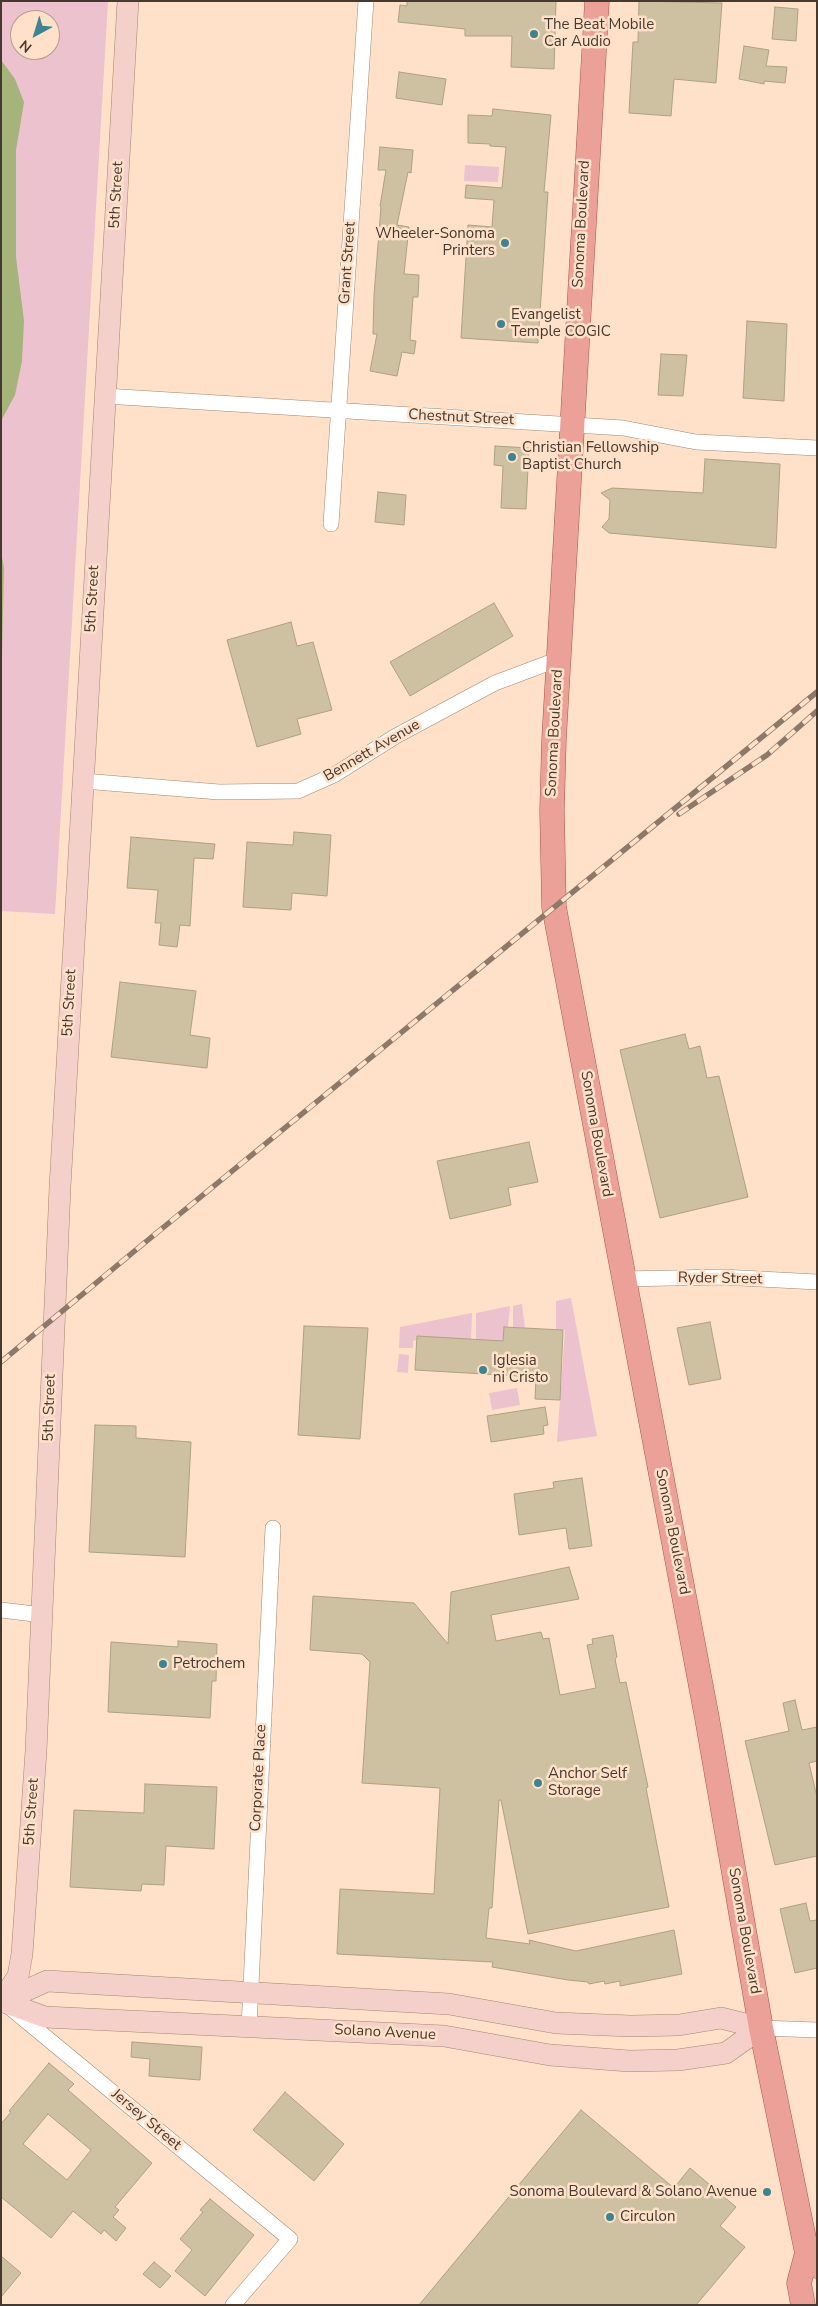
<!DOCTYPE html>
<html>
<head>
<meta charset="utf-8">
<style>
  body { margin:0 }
  #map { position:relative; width:818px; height:2306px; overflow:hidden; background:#ffe0c8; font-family:"Nunito Sans",sans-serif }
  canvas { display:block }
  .frame { position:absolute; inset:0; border:2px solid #453930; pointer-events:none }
  .north { position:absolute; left:10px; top:10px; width:50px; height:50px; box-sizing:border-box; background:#ffe0c8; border:1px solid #b59d8b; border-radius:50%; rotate:219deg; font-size:14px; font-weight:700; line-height:20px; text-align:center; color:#453930 }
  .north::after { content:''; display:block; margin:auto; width:18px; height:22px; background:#3e8490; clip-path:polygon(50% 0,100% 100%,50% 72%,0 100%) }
</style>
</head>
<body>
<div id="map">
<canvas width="818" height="2306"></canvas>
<div class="frame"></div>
<div class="north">N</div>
</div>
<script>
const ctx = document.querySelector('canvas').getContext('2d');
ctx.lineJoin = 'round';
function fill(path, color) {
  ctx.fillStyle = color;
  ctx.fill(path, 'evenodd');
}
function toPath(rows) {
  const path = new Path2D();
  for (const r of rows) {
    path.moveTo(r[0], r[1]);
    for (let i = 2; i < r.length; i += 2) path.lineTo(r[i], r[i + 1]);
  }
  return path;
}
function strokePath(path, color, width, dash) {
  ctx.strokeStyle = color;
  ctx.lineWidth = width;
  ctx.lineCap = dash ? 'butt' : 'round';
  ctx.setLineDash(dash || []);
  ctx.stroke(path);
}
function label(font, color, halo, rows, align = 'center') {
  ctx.font = font + ' "Nunito Sans",sans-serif';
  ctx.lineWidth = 5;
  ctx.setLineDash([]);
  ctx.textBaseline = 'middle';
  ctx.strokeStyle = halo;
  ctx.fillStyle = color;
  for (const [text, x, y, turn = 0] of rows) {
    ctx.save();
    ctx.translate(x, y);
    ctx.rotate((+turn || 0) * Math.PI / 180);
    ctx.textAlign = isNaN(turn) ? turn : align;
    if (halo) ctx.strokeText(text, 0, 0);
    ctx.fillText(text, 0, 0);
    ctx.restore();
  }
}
const green = toPath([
  [1,1,108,1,55,914,1,911],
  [20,20,50,20,50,50,20,50],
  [465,165,499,167,498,182,464,181],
  [571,1298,597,1436,557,1442,565,1330,556,1330,556,1301],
  [522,1304,525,1328,513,1327,513,1306],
  [510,1306,508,1327,504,1328,503,1341,476,1340,476,1313],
  [472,1313,471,1339,417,1337,416,1340,413,1341,413,1348,399,1348,400,1327],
  [399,1354,409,1355,408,1373,397,1372],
  [517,1388,520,1405,492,1410,489,1393]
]);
const water = toPath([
  [1,60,15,79,24,102,16,150,16,257,24,321,22,361,15,395,1,421],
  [1,552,4,568,1,702]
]);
const building = toPath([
  [407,1,556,1,554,69,511,67,512,36,465,36,465,29,398,22,400,5,407,6,407,1],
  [639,1,722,3,716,83,674,79,671,116,629,113,633,42,638,42,639,1],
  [775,7,798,9,796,41,772,39,775,7],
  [744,46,769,50,766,66,787,67,785,83,764,81,764,84,739,79,744,46],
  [399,72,446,79,442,105,396,98,399,72],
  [493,109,551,115,544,192,548,192,538,343,461,338,468,225,492,227,494,200,465,198,466,185,502,188,506,147,490,146,490,144,468,143,468,115,492,116,493,109],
  [380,147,413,150,411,173,408,172,397,225,409,227,404,274,419,275,418,297,413,297,410,340,416,341,414,354,402,352,397,376,370,371,377,334,373,334,374,295,381,207,380,206,386,170,378,170,380,147],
  [747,321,787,324,784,401,743,398,747,321],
  [661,354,687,355,683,396,658,395,661,354],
  [495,446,529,448,526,509,501,508,503,466,494,465,495,446],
  [705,459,780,464,776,548,609,533,602,527,609,519,610,500,601,493,612,488,703,493,705,459],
  [378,492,406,495,404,525,375,522,378,492],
  [494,603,513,636,410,696,390,662,494,603],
  [291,622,297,646,313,642,332,710,297,719,301,734,257,747,227,640,291,622],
  [294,832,331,835,327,896,292,893,291,910,243,907,247,842,293,845,294,832],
  [131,837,215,844,213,859,194,858,190,926,180,925,177,947,159,945,161,923,155,923,158,890,127,888,131,837],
  [120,982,196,991,190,1035,210,1038,207,1068,111,1057,120,982],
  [685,1034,689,1049,700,1046,707,1078,719,1076,748,1197,660,1218,620,1050,685,1034],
  [529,1142,538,1182,508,1188,511,1205,450,1219,437,1161,529,1142],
  [710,1322,721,1379,689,1385,677,1328,710,1322],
  [304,1326,368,1328,360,1439,298,1435,304,1326],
  [504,1327,563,1330,560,1400,535,1399,536,1377,415,1370,417,1336,503,1341,504,1327],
  [545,1407,548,1425,543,1426,544,1434,491,1442,487,1416,545,1407],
  [95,1425,136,1426,136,1438,191,1442,185,1557,89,1552,95,1425],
  [582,1478,592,1546,569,1549,566,1528,519,1535,514,1494,554,1488,553,1482,582,1478],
  [569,1567,579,1599,491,1615,496,1641,541,1632,543,1639,549,1638,560,1695,596,1688,587,1645,593,1644,592,1639,613,1635,617,1657,615,1659,620,1683,626,1682,648,1787,646,1788,669,1907,528,1934,501,1800,499,1800,492,1908,489,1908,486,1938,530,1944,529,1940,576,1951,674,1930,682,1974,620,1986,620,1981,605,1984,604,1981,589,1984,588,1982,568,1980,492,1967,493,1962,337,1954,340,1889,434,1894,440,1788,362,1783,370,1662,362,1654,310,1650,313,1596,414,1603,448,1644,451,1592,569,1567],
  [178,1641,217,1644,216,1681,212,1681,210,1718,108,1712,111,1642,178,1647,178,1641],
  [795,1700,802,1730,817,1727,817,1761,809,1763,817,1797,817,1856,775,1865,745,1741,789,1731,783,1703,795,1700],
  [145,1784,217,1787,214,1849,166,1846,164,1885,142,1884,141,1891,70,1887,74,1810,144,1813,145,1784],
  [806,1903,810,1921,817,1920,817,1968,795,1973,780,1909,806,1903],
  [132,2042,202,2047,200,2080,149,2076,150,2059,131,2057,132,2042],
  [49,2063,74,2084,68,2090,152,2163,115,2207,119,2210,113,2217,126,2228,116,2241,104,2230,101,2234,73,2211,51,2238,1,2197,1,2124,11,2112,9,2111,49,2063],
  [48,2114,91,2150,67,2180,23,2144,48,2114],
  [285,2092,344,2144,314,2181,253,2130,285,2092],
  [581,2110,674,2188,690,2168,736,2207,720,2226,745,2247,696,2305,419,2305,581,2110],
  [210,2199,254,2235,205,2296,175,2271,192,2250,180,2239,203,2212,200,2210,210,2199],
  [1,2256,21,2273,1,2297,1,2256],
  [154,2262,171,2276,160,2288,143,2274,154,2262]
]);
const street = toPath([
  [105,396,623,428,696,442,817,448],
  [331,524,366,1],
  [83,781,219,792,298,791,334,775,396,736,495,683,559,659],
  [623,1279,722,1277,817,1282],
  [1,1610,43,1615],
  [13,2010,290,2239,233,2305],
  [249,2027,273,1528],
  [761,2028,817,2030]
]);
const secondary = toPath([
  [1,2001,45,2017,444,2036,550,2055,629,2061,678,2060,726,2053,761,2028],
  [3,2001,47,1981,449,2004,556,2023,631,2026,679,2025,721,2018,761,2028],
  [1,2002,18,1976,22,1954,36,1751,60,1187,128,1]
]);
const primary = toPath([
  [597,1,554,739,552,810,554,907,707,1718,761,2028,807,2253,817,2266],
  [803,2305,799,2283,807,2253]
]);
const rail = toPath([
  [679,814,767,755,817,711],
  [1,1362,137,1249,817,692]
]);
const markers = [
  [534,34,5,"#3e8490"],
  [505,243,5,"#3e8490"],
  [501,324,5,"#3e8490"],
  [512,457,5,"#3e8490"],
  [483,1370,5,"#3e8490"],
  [163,1664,5,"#3e8490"],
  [538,1783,5,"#3e8490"],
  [767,2192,5,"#3e8490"],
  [610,2217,5,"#3e8490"]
];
const poiNames = [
  ["The Beat Mobile",544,25],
  ["Car Audio",544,42],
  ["Wheeler-Sonoma",495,234,"right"],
  ["Printers",495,251,"right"],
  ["Evangelist",511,315],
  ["Temple COGIC",511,332],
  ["Christian Fellowship",522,448],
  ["Baptist Church",522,465],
  ["Iglesia",493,1361],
  ["ni Cristo",493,1378],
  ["Petrochem",173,1664],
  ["Anchor Self",548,1774],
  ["Storage",548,1791],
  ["Sonoma Boulevard & Solano Avenue",757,2192,"right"],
  ["Circulon",620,2217]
];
const streetNames = [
  ["5th Street",117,195,-87],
  ["Sonoma Boulevard",582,224,-87],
  ["Grant Street",348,263,-86],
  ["Chestnut Street",461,418,3],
  ["5th Street",93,599,-87],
  ["Sonoma Boulevard",555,733,-87],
  ["Bennett Avenue",372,751,-30],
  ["5th Street",70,1003,-87],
  ["Sonoma Boulevard",596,1134,80],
  ["Ryder Street",720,1279,1],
  ["5th Street",50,1408,-88],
  ["Sonoma Boulevard",672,1532,79],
  ["Corporate Place",259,1778,-87],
  ["5th Street",32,1812,-86],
  ["Sonoma Boulevard",744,1931,80],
  ["Solano Avenue",385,2033,3],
  ["Jersey Street",146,2120,40]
];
fill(green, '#ebc2ce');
fill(water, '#a5b47b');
fill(building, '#cec1a1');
strokePath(building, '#ada182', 1);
strokePath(street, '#a28670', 16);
strokePath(secondary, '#a28670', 22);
strokePath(primary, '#a85446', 25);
strokePath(street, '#fff', 15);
strokePath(secondary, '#f5d0cb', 21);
strokePath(primary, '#eba197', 24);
strokePath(rail, '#8c796a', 5.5);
strokePath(rail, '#ffe0c8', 4, [11]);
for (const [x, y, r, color] of markers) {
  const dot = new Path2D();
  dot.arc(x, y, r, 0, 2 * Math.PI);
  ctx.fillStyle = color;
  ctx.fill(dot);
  strokePath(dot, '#ffe0c8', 2);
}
label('15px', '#453930', '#ffe0c8', poiNames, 'left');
label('15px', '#453930', '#ffe0c8', streetNames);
</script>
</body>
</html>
